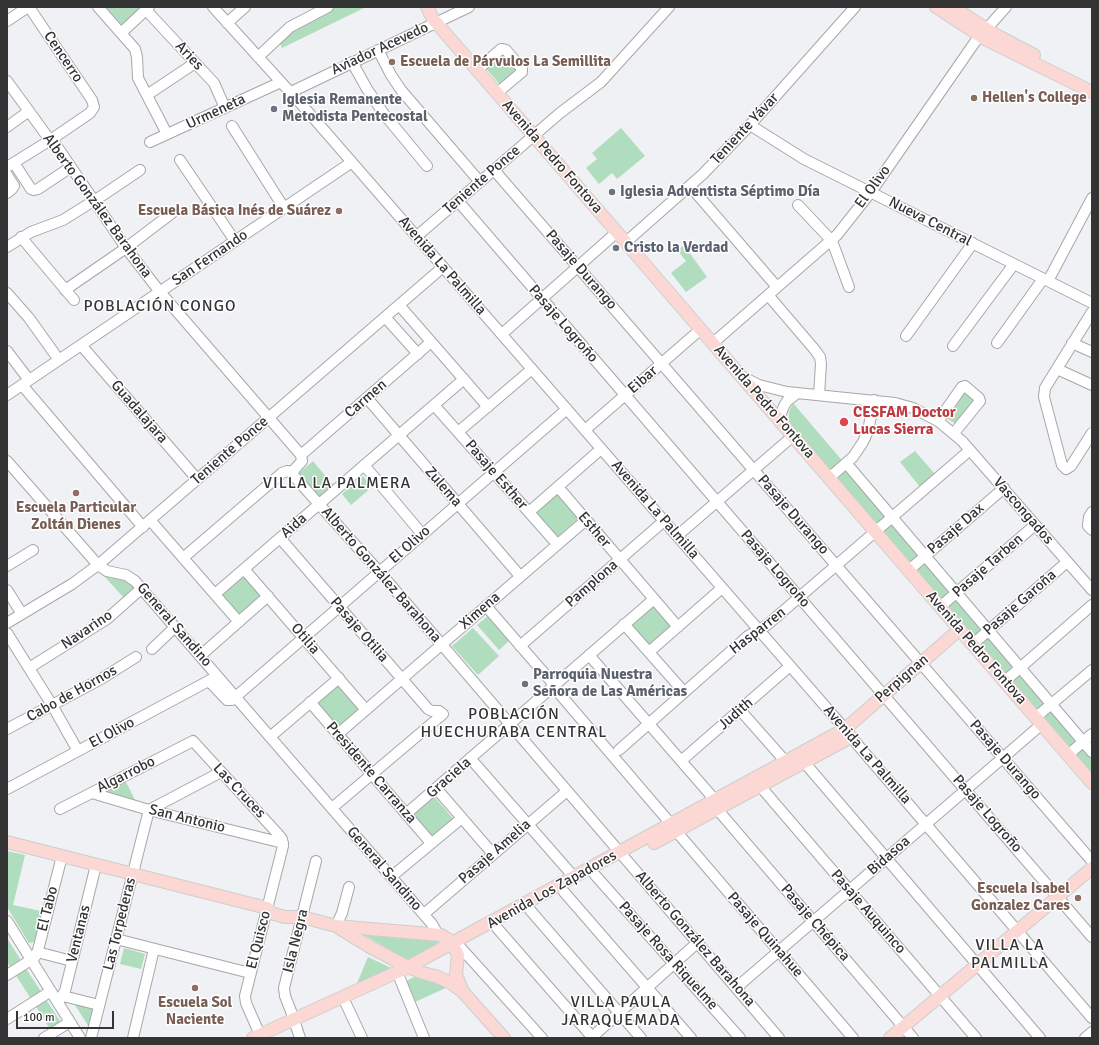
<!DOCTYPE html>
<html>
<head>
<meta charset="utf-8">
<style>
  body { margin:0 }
  #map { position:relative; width:1099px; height:1045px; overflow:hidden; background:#f0f1f4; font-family:Signika,sans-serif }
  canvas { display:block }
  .frame { position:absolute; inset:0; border:8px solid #343435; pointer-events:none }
  .scale { position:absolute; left:16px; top:1011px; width:98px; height:18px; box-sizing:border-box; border:2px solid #343435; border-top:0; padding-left:5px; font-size:12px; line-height:14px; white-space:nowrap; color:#343435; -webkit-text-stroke:3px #fff; paint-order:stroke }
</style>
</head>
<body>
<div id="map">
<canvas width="1099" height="1045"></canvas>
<div class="frame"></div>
<div class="scale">100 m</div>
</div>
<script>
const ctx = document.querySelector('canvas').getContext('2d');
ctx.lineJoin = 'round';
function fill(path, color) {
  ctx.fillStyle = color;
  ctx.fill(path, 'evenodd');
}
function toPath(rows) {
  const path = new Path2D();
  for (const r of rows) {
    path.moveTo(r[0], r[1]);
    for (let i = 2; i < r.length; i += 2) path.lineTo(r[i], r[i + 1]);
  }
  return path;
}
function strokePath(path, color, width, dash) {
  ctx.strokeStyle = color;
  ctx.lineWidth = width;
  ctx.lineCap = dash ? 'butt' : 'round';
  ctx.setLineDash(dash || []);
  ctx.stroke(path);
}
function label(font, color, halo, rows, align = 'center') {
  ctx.font = font + ' Signika,sans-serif';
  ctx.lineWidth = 3;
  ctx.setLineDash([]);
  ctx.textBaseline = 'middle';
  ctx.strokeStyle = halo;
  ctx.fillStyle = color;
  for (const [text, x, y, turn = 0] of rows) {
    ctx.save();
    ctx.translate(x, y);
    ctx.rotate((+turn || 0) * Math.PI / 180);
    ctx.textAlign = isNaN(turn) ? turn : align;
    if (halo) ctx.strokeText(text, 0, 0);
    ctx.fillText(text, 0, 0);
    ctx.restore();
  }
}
const green = toPath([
  [106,7,142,7,122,25],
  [335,7,366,7,282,48,279,41,296,27],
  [504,52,519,70,501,86,485,67],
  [621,128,645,156,617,179,612,173,599,184,586,168,597,159,592,153],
  [684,245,707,277,686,292,671,273,686,261,677,250],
  [966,391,978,401,956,424,946,418],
  [793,403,1092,753,1092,779,788,423,789,412],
  [915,451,935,474,920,487,900,462],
  [313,461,333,485,320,498,298,474],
  [363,476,372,487,351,505,342,494],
  [558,493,580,517,556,538,535,514],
  [102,574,127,579,137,588,125,599],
  [245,575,264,597,241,617,221,595],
  [654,603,675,628,651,648,630,624],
  [489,615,510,640,499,650,477,625],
  [473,628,499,656,478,675,452,646],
  [338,683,360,708,337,728,315,702],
  [125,780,136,802,101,793],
  [434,796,455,821,432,841,410,816],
  [7,851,25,855,13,905,41,911,35,942,29,943,7,907],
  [359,932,436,939,439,946,409,961],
  [7,938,22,962,11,968,7,962],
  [124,948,145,954,141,969,120,964],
  [368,957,391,968,355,988],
  [25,967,40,990,40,993,31,999,15,974],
  [414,977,439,979,448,987,415,1002,405,982],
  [44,1000,47,1001,62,1024,51,1031,35,1005],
  [73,1002,93,1007,89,1027]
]);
const minor = toPath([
  [98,7,135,49,137,57,138,78,167,134],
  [213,7,310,114,845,729],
  [146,10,214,83,225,108],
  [7,21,28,7],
  [227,23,245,7],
  [121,33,149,7],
  [378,50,391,75,401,90,480,182],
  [258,57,290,27,328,7],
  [352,62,367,89,384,114,427,166],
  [477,70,501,49,506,50,522,69,522,72,497,93],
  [7,81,47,136,52,139,126,248,160,292,301,455,302,461,294,470,293,475,383,576,779,1038],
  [291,92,469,7],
  [147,95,195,63],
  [750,125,804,159,1092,303],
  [232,126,284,208],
  [7,127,29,111],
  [150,142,281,82],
  [180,160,235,241],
  [14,163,31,189,34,190,38,189,71,167],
  [7,167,52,139,90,113,94,107,92,100,29,7],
  [494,170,1092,861],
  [7,175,14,186,12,189,7,193],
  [690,186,777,287],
  [458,201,1092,937],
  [798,205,832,241,849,287],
  [417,236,560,113,601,82,669,7],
  [21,237,74,300],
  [626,242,703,174,750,125,855,7],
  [7,247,31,232,63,220,103,195,140,170],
  [1048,281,1092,198],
  [65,290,126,248,172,213],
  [7,293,29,318,59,360],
  [768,295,815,350,820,357,821,364,819,395],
  [399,305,488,407],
  [1092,312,1045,388,1044,397,1062,465,1066,469,1071,466,1092,433],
  [385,317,418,354],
  [502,334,617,232],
  [906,336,973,243],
  [713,343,837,235,871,192,975,42,1006,7],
  [997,343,1043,279],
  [1072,343,1092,352],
  [81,345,197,479],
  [953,346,1014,264],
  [7,351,29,380],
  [1057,369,1092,385],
  [745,378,759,385,787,392,895,403,913,408,938,421,962,441,1092,590],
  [22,385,143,527],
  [7,395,352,162],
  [367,398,520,576],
  [434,405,557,544],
  [781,421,780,416,784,406,787,401,796,394],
  [938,421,962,387,965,386,979,398,980,401,954,433],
  [585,430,701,329],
  [458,432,532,369],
  [301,455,431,342],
  [7,461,98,565,107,571,126,575,135,581,432,924,435,929,434,933],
  [846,463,1092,752],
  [364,465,422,534],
  [829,478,853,457,863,442,868,431,874,400],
  [558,487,678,627],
  [529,512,601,449],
  [1092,512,1089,517,1088,526,1092,530],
  [150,520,239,622],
  [677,536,793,436],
  [280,538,428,709,432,711,439,711,443,714,332,808],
  [183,558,282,473,287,471,293,472],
  [7,566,33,550],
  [244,569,366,710],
  [909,570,1004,488],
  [7,590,22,614],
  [215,594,464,379],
  [486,606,550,680,558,692,671,824],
  [941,606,1035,525],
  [7,623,72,584,98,565,443,267],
  [624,624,684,692],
  [7,633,52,705,78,751],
  [973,644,1067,562],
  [520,646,664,521],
  [152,649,175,627],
  [649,652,722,588],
  [589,655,715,800],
  [200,656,268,596],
  [29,668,107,619,142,588],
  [209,681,227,700,232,700,567,409],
  [1005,681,1092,605],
  [310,702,431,843],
  [740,710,786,762],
  [1036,717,1092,670],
  [7,729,101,679,136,657],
  [338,734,586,520],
  [270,737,339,678],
  [851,737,1092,1018],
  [619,750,748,636,767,625,970,450],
  [1068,755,1092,734],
  [470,758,574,877],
  [681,761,790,666],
  [804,762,1040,1038],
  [760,786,976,1038],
  [436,788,493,854],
  [7,789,214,678],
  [92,793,149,810,283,843],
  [60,809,193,741,278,834,282,839,283,846,245,996,246,1003,260,1035],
  [717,809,913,1038],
  [149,810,221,772],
  [406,814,654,599],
  [676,831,853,1038],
  [595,875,740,1038],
  [391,877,462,818],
  [564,892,691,1038],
  [530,910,641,1038],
  [424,914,567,791],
  [7,921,80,1038],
  [336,926,342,913,349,887],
  [497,928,593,1038],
  [116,939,250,973],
  [461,948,542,1038],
  [37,952,72,961],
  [7,975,34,958,37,954,62,856],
  [400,979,424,1038],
  [736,988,1042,724],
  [63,996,99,1005],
  [58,1002,65,991,96,865],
  [346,1004,362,1038],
  [7,1019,51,991],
  [294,1019,285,996,284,988,316,861],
  [296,1026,300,1038],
  [44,1038,70,1022],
  [91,1038,149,810],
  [133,1038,154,949],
  [591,1038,697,943],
  [1085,1038,1092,1032]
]);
const major = toPath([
  [427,7,433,19,1092,783],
  [936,7,985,39,1092,92],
  [953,7,996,35,1034,55],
  [7,842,267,908,271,913,285,917,302,917,336,926,441,935,449,940,456,951,458,955,456,975,463,992],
  [654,843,851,737,845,729],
  [339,928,370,947,408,967,423,973,438,977,451,983,463,992,504,1038],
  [253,1038,408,967,845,729,960,629],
  [890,1038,1092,868]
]);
const markers = [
  [392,62,4,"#8d6e63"],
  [974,98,4,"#8d6e63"],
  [274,109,4,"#6b7280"],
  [612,192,4,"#6b7280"],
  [339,211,4,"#8d6e63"],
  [616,248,4,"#6b7280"],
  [844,422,5,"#e0444e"],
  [76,493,4,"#8d6e63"],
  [525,684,4,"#6b7280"],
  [1078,898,4,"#8d6e63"],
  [195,988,4,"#8d6e63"]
];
const streetNames = [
  ["Aviador Acevedo",380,49,-25],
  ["Aries",189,56,47],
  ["Cencerro",63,57,56],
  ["Urmeneta",216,112,-25],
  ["Teniente Yávar",745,129,-47],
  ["Avenida Pedro Fontova",552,157,49],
  ["Teniente Ponce",482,180,-41],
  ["El Olivo",873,187,-54],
  ["Alberto González Barahona",97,206,54],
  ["Nueva Central",930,222,27],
  ["San Fernando",210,258,-34],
  ["Avenida La Palmilla",442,266,49],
  ["Pasaje Durango",581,270,49],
  ["Pasaje Logroño",563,324,49],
  ["Eibar",643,380,-41],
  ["Carmen",366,399,-41],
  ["Avenida Pedro Fontova",764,402,49],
  ["Guadalajara",139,412,49],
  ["Teniente Ponce",230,451,-41],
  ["Pasaje Esther",496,475,49],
  ["Zulema",443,487,49],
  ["Avenida La Palmilla",655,510,49],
  ["Vascongados",1023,511,49],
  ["Pasaje Durango",793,515,49],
  ["Aida",294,526,-41],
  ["Pasaje Dax",956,529,-41],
  ["Esther",594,530,49],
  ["El Olivo",410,545,-41],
  ["Pasaje Tarben",988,566,-41],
  ["Pasaje Logroño",775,569,49],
  ["Alberto González Barahona",381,575,49],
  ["Pamplona",592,584,-41],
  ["Pasaje Garoña",1020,603,-41],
  ["Ximena",480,611,-41],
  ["General Sandino",174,625,49],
  ["Navarino",87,630,-34],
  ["Pasaje Otilia",359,630,49],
  ["Hasparren",758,631,-38],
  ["Otilia",305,639,49],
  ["Avenida Pedro Fontova",976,648,49],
  ["Perpignan",902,679,-41],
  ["Cabo de Hornos",72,694,-29],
  ["Judith",736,714,-41],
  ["El Olivo",112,733,-28],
  ["Avenida La Palmilla",867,755,49],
  ["Pasaje Durango",1005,760,49],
  ["Presidente Carranza",371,773,49],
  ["Algarrobo",126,775,-27],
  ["Graciela",449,778,-41],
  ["Las Cruces",239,791,47],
  ["Pasaje Logroño",987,814,49],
  ["San Antonio",187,819,14],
  ["Pasaje Amelia",495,852,-41],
  ["Bidasoa",889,856,-41],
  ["General Sandino",384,869,49],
  ["Avenida Los Zapadores",552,890,-29],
  ["El Tabo",48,909,-76],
  ["Pasaje Auquinco",868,912,49],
  ["Pasaje Chépica",815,923,49],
  ["Las Torpederas",120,924,-76],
  ["Ventanas",79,934,-76],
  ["Pasaje Quinahue",765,935,49],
  ["Alberto González Barahona",695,939,49],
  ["El Quisco",259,940,-76],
  ["Isla Negra",296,941,-76],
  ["Pasaje Rosa Riquelme",668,956,48]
];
const educationNames = [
  ["Escuela de Párvulos La Semillita",400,62],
  ["Hellen's College",982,98],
  ["Escuela Básica Inés de Suárez",331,211,"right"],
  ["Escuela Particular",76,508,"center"],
  ["Zoltán Dienes",76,525,"center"],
  ["Escuela Isabel",1070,889,"right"],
  ["Gonzalez Cares",1070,906,"right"],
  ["Escuela Sol",195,1003,"center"],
  ["Naciente",195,1020,"center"]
];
const worshipNames = [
  ["Iglesia Remanente",282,100],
  ["Metodista Pentecostal",282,117],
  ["Iglesia Adventista Séptimo Día",620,192],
  ["Cristo la Verdad",624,248],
  ["Parroquia Nuestra",533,675],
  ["Señora de Las Américas",533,692]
];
const healthNames = [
  ["CESFAM Doctor",853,413],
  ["Lucas Sierra",853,430]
];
const neighbourhoodNames = [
  ["POBLACIÓN CONGO",160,307],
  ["VILLA LA PALMERA",337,484],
  ["POBLACIÓN",514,715],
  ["HUECHURABA CENTRAL",514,733],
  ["VILLA LA",1010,946],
  ["PALMILLA",1010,964],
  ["VILLA PAULA",621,1003],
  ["JARAQUEMADA",621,1021]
];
fill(green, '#b0ddbd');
strokePath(minor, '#a7a7aa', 12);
strokePath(major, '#cececf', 14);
strokePath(minor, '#fff', 10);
strokePath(major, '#fbd8d4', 12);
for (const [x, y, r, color] of markers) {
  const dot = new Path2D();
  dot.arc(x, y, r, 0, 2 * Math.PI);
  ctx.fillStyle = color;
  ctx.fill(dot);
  strokePath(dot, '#fff', 1.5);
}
label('15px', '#343435', '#fff', streetNames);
label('bold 15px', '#785e54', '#fff', educationNames, 'left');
label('bold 15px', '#5b616d', '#fff', worshipNames, 'left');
label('bold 15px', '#be3a42', '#fff', healthNames, 'left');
ctx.letterSpacing = '1px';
label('16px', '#343435', '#fff', neighbourhoodNames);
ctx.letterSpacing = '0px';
</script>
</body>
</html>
